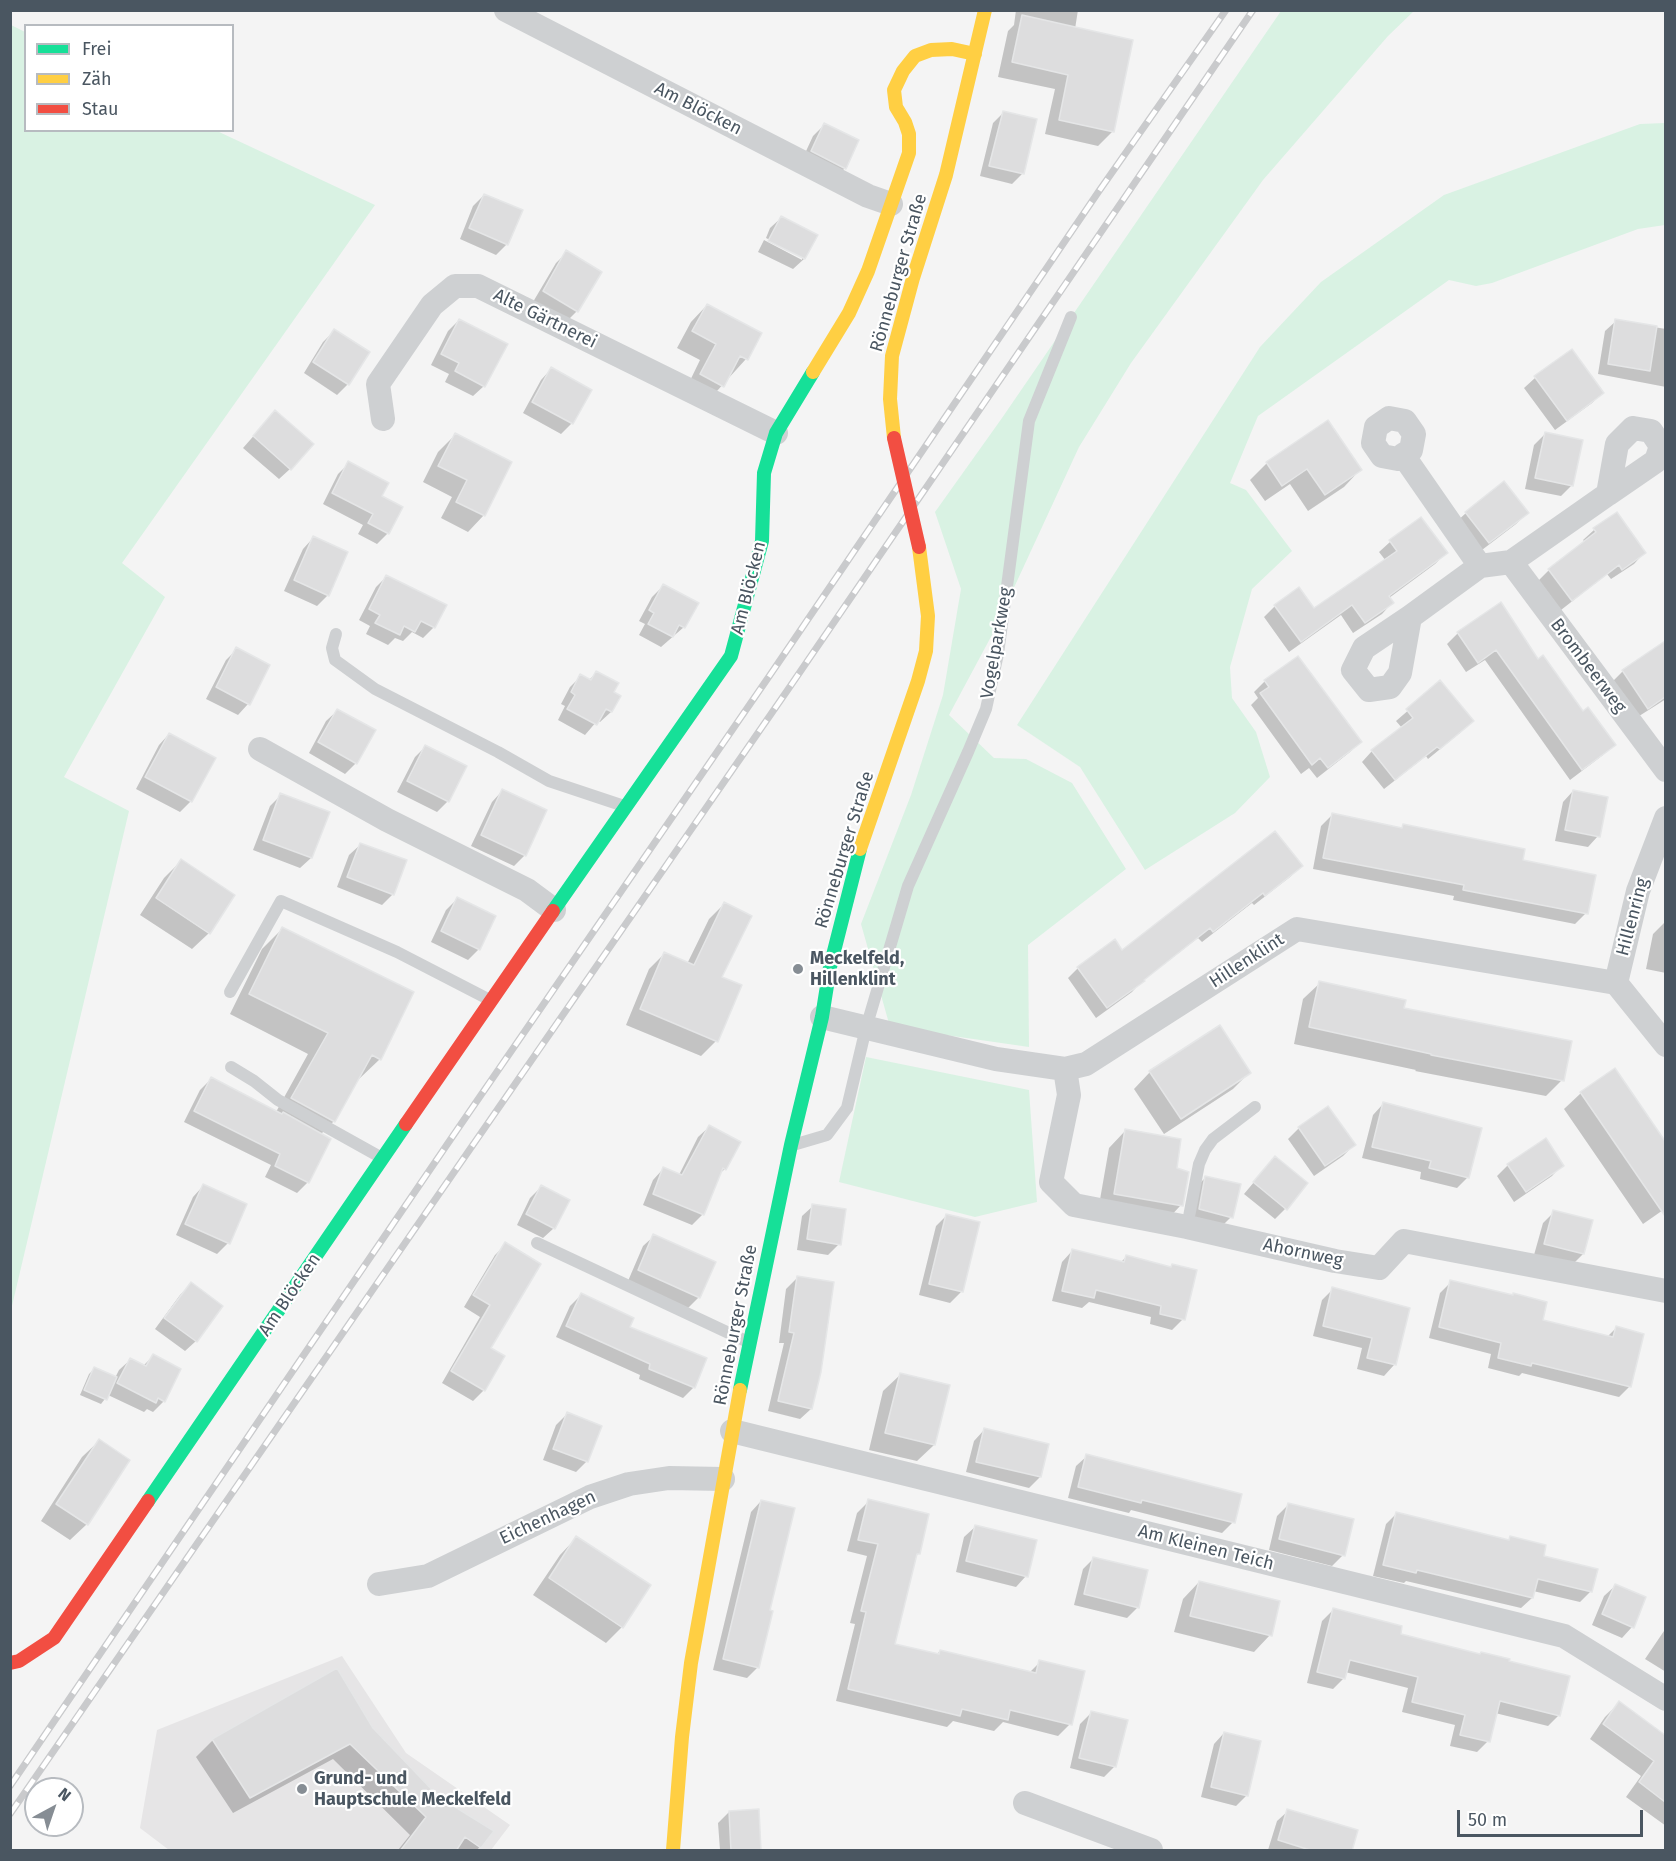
<!DOCTYPE html>
<html>
<head>
<meta charset="utf-8">
<style>
  body { margin:0 }
  #map { position:relative; width:1676px; height:1861px; overflow:hidden; background:#f4f4f4; font-family:"Fira Sans",sans-serif }
  canvas { display:block }
  .frame { position:absolute; inset:0; border:12px solid #4a5661; pointer-events:none }
  .legend { position:absolute; left:24px; top:24px; width:210px; height:108px; box-sizing:border-box; background:#fff; border:2px solid #b7bbc0; margin:0; padding:8px 10px; list-style:none; font-size:18px; color:#4a5661 }
  .legend li { display:flex; align-items:center; gap:12px; height:30px }
  .legend b { width:30px; border:2px solid #b7bbc0 }
  .north { position:absolute; left:24px; top:1777px; width:60px; height:60px; box-sizing:border-box; background:#fff; border:2px solid #b7bbc0; border-radius:50%; rotate:40deg; font-size:16px; font-weight:700; line-height:24px; text-align:center; color:#4a5661 }
  .north::after { content:''; display:block; margin:auto; width:21px; height:27px; background:#868d94; clip-path:polygon(50% 0,100% 100%,50% 72%,0 100%) }
  .scale { position:absolute; left:1457px; top:1810px; width:186px; height:27px; box-sizing:border-box; border:3px solid #4a5661; border-top:0; padding-left:8px; font-size:18px; line-height:21px; white-space:nowrap; color:#4a5661; -webkit-text-stroke:4px #fff; paint-order:stroke }
</style>
</head>
<body>
<div id="map">
<canvas width="1676" height="1861"></canvas>
<div class="frame"></div>
<ul class="legend">
<li><b style="height:8px;background:#16e098"></b>Frei</li>
<li><b style="height:8px;background:#ffcf43"></b>Zäh</li>
<li><b style="height:8px;background:#f24e42"></b>Stau</li>
</ul>
<div class="north">N</div>
<div class="scale">50 m</div>
</div>
<script>
const ctx = document.querySelector('canvas').getContext('2d');
ctx.lineJoin = 'round';
function fill(path, color) {
  ctx.fillStyle = color;
  ctx.fill(path, 'evenodd');
}
function toPath(rows) {
  const path = new Path2D();
  for (const r of rows) {
    path.moveTo(r[0], r[1]);
    for (let i = 2; i < r.length; i += 2) path.lineTo(r[i], r[i + 1]);
  }
  return path;
}
function strokePath(path, color, width, dash) {
  ctx.strokeStyle = color;
  ctx.lineWidth = width;
  ctx.lineCap = dash ? 'butt' : 'round';
  ctx.setLineDash(dash || []);
  ctx.stroke(path);
}
function label(font, color, halo, rows, align = 'center') {
  ctx.font = font + ' "Fira Sans",sans-serif';
  ctx.lineWidth = 4.5;
  ctx.setLineDash([]);
  ctx.textBaseline = 'middle';
  ctx.strokeStyle = halo;
  ctx.fillStyle = color;
  for (const [text, x, y, turn = 0] of rows) {
    ctx.save();
    ctx.translate(x, y);
    ctx.rotate((+turn || 0) * Math.PI / 180);
    ctx.textAlign = isNaN(turn) ? turn : align;
    if (halo) ctx.strokeText(text, 0, 0);
    ctx.fillText(text, 0, 0);
    ctx.restore();
  }
}
const education = toPath([
  [342,1656,406,1753,510,1825,491,1850,169,1850,140,1828,157,1730]
]);
const green = toPath([
  [1281,11,1414,11,1388,36,1263,180,1131,363,1079,447,993,633,949,715,994,758,1026,759,1072,783,1126,869,1028,945,1029,1047,890,1027,861,924,911,795,943,695,961,589,935,512,1002,418],
  [11,25,25,32,26,130,217,131,375,205,122,563,165,597,64,777,129,811,11,1310],
  [1665,123,1665,225,1638,229,1492,283,1476,286,1449,280,1258,416,1230,483,1246,490,1292,551,1252,589,1230,667,1232,698,1256,732,1270,777,1235,813,1145,870,1080,767,1017,725,1260,347,1321,282,1444,195,1640,124],
  [866,1057,1029,1090,1037,1202,975,1217,839,1182]
]);
const shadow = toPath([
  [1016,10,1078,10,1075,29,1113,131,1098,146,1045,134,1055,89,998,77,1008,31,1014,25],
  [1003,113,1023,173,1012,184,980,176,993,123],
  [824,125,845,168,834,179,801,162,813,136],
  [484,195,507,244,496,255,460,239,473,206],
  [781,218,816,235,804,259,793,269,758,252,764,240,802,260,802,256,766,238,770,228],
  [567,252,577,311,566,322,533,302,556,263],
  [707,305,746,359,707,402,685,391,700,360,677,348,691,322],
  [459,320,484,386,473,396,445,382,449,374,431,365,448,331],
  [1616,321,1666,329,1666,387,1598,374,1605,331],
  [334,331,348,384,337,395,304,373,323,342],
  [551,369,572,423,561,434,523,413,541,380],
  [1535,378,1602,393,1592,403,1555,430,1524,388],
  [1327,422,1360,470,1344,487,1308,511,1290,484,1265,501,1250,480,1267,463],
  [265,423,290,469,279,479,243,448],
  [1545,434,1572,485,1561,496,1525,489,1534,445],
  [455,435,484,515,468,532,441,518,452,497,423,482,438,452],
  [349,463,380,497,388,533,377,544,358,534,363,525,323,504,338,474],
  [1466,513,1527,513,1516,524,1478,553,1455,523],
  [1617,514,1644,553,1634,564,1611,579,1607,574,1561,610,1538,581,1549,570,1585,542,1583,540,1594,530],
  [313,538,328,595,317,606,284,591,303,549],
  [1390,542,1446,553,1435,564,1389,598,1392,603,1382,614,1353,633,1341,615,1289,652,1264,617,1275,606,1298,589,1314,610,1386,561,1379,552],
  [387,576,434,627,423,638,412,632,403,641,395,638,388,645,366,634,370,626,359,620,376,587],
  [663,586,684,627,661,647,639,635,645,624,639,621,652,597],
  [1458,633,1538,661,1582,714,1614,745,1603,755,1570,780,1485,660,1466,672,1447,644],
  [1666,642,1666,699,1636,718,1612,682,1622,672],
  [237,649,248,704,238,715,206,699,226,660],
  [1298,658,1360,741,1350,752,1317,778,1309,768,1301,774,1251,705,1258,698,1254,692,1265,681],
  [596,673,612,693,619,696,611,712,600,722,597,721,585,735,558,720,565,706,561,704,570,687,581,676,589,680],
  [1440,683,1461,732,1428,759,1426,756,1384,789,1362,762,1372,751,1402,728,1396,721],
  [337,711,356,763,345,774,309,753,326,721],
  [169,734,191,801,180,812,136,789,159,745],
  [426,746,448,801,437,812,397,792,415,757],
  [502,791,525,855,514,866,471,846,492,802],
  [1573,791,1598,836,1588,847,1555,841,1563,802],
  [281,795,328,813,311,858,300,868,253,850,270,806],
  [1332,815,1401,829,1404,826,1521,861,1586,913,1575,924,1453,900,1454,896,1313,869,1321,826],
  [360,845,393,894,382,905,337,887,349,855],
  [181,861,209,933,192,949,140,915,164,878],
  [1301,866,1290,877,1254,905,1252,903,1202,942,1198,938,1141,982,1132,992,1096,1018,1068,978,1078,968,1122,952],
  [457,899,479,949,468,960,431,942,446,910],
  [724,904,716,1041,701,1056,626,1025,649,969,664,954,687,964,709,919],
  [1664,923,1666,923,1666,973,1646,969,1653,934],
  [282,929,380,1059,359,1079,358,1078,334,1121,320,1135,308,1182,297,1193,265,1177,271,1165,184,1122,200,1090,211,1079,276,1112,308,1054,230,1014,262,949],
  [1320,983,1562,1080,1546,1096,1415,1071,1416,1070,1294,1044,1303,999],
  [1614,1070,1666,1143,1666,1208,1643,1224,1564,1109,1581,1093],
  [1150,1072,1249,1073,1233,1089,1164,1134,1134,1089],
  [1383,1104,1480,1129,1467,1178,1457,1188,1420,1179,1421,1172,1362,1158,1373,1115],
  [709,1127,725,1169,718,1175,703,1214,692,1225,643,1205,653,1180,663,1169,679,1175,698,1137],
  [1299,1128,1354,1145,1343,1156,1314,1176,1288,1139],
  [1125,1131,1175,1169,1181,1205,1165,1222,1098,1211,1109,1148],
  [1508,1165,1562,1165,1552,1176,1514,1202,1497,1176],
  [1265,1169,1285,1209,1275,1219,1244,1194],
  [1206,1177,1231,1217,1220,1228,1189,1220,1195,1188],
  [203,1186,228,1243,217,1254,176,1235,193,1197],
  [541,1187,554,1228,543,1238,517,1225,530,1198],
  [813,1206,839,1244,828,1255,797,1250,802,1216],
  [1554,1212,1591,1221,1583,1254,1572,1265,1534,1255,1543,1223],
  [947,1215,978,1223,961,1292,950,1303,919,1295,936,1226],
  [654,1236,699,1297,688,1308,628,1281,643,1246],
  [506,1244,484,1390,473,1401,442,1383,480,1317,464,1307,495,1255],
  [1072,1251,1121,1262,1126,1257,1169,1268,1172,1266,1183,1319,1172,1330,1150,1324,1151,1317,1089,1302,1082,1308,1052,1301,1062,1262],
  [797,1278,811,1409,800,1419,768,1411,784,1343,779,1343,786,1289],
  [1451,1282,1541,1321,1607,1337,1616,1328,1630,1386,1619,1397,1522,1373,1519,1376,1488,1368,1491,1354,1429,1338,1440,1293],
  [191,1284,196,1341,185,1351,155,1329,180,1295],
  [1333,1289,1408,1309,1394,1365,1384,1376,1357,1369,1362,1348,1313,1336,1322,1300],
  [581,1295,694,1387,683,1398,639,1379,640,1375,556,1337,570,1306],
  [153,1356,164,1401,153,1412,147,1409,144,1412,108,1395,101,1404,80,1395,89,1374,94,1369,115,1378,119,1370,130,1360,143,1366],
  [900,1375,934,1445,917,1461,869,1450,883,1391],
  [567,1414,587,1461,576,1472,543,1460,556,1425],
  [984,1430,1047,1445,1040,1477,1029,1488,966,1472,974,1441],
  [99,1441,87,1524,70,1540,41,1521,82,1457],
  [1087,1456,1233,1522,1222,1533,1131,1510,1129,1513,1068,1498,1076,1466],
  [761,1501,769,1611,758,1667,747,1678,713,1670,751,1512],
  [869,1501,918,1554,914,1558,893,1645,936,1655,940,1651,1029,1673,1040,1662,1070,1724,1058,1736,1003,1722,994,1731,953,1721,947,1727,836,1701,855,1624,850,1623,867,1556,847,1551,857,1513],
  [1288,1505,1343,1555,1332,1566,1269,1550,1277,1516],
  [1397,1513,1507,1541,1511,1538,1591,1591,1580,1602,1533,1591,1532,1598,1521,1608,1406,1581,1404,1583,1373,1576,1386,1524],
  [975,1527,1026,1576,1016,1587,956,1572,964,1537],
  [576,1538,622,1627,606,1643,533,1595,560,1555],
  [1094,1558,1138,1607,1127,1618,1074,1605,1083,1569],
  [1199,1582,1270,1635,1254,1652,1174,1632,1183,1599],
  [1615,1586,1632,1627,1622,1638,1592,1625,1604,1596],
  [1333,1610,1399,1636,1508,1662,1559,1715,1548,1726,1495,1713,1488,1741,1477,1752,1450,1746,1455,1725,1402,1712,1408,1688,1345,1672,1344,1678,1333,1689,1307,1683,1322,1621],
  [1666,1628,1666,1672,1645,1659],
  [336,1670,372,1729,438,1798,492,1832,477,1850,398,1850,410,1835,333,1759,233,1813,196,1757,213,1740],
  [1619,1703,1666,1737,1666,1826,1626,1797,1641,1776,1590,1739,1605,1717],
  [1091,1713,1115,1766,1104,1777,1070,1768,1080,1724],
  [1224,1733,1246,1796,1236,1806,1201,1797,1214,1744],
  [1288,1811,1350,1850,1268,1850,1277,1821],
  [729,1812,760,1850,720,1850,718,1823]
]);
const building = toPath([
  [1022,15,1133,40,1114,132,1059,120,1068,75,1012,62,1022,15],
  [1003,111,1037,119,1024,174,989,166,1003,111],
  [824,123,859,140,846,169,811,151,824,123],
  [484,194,523,210,508,245,469,228,484,194],
  [781,216,818,235,805,259,768,241,781,216],
  [566,250,602,272,578,312,543,291,566,250],
  [707,304,762,333,748,360,740,356,724,387,700,374,716,344,692,331,707,304],
  [459,319,508,344,485,387,455,371,459,363,441,354,459,319],
  [1615,319,1657,326,1650,371,1608,364,1615,319],
  [334,329,370,352,349,385,313,362,334,329],
  [1572,349,1604,393,1567,421,1534,376,1572,349],
  [551,367,592,390,573,424,532,402,551,367],
  [275,410,314,444,291,470,253,436,275,410],
  [1328,420,1362,470,1325,495,1307,469,1282,486,1266,462,1328,420],
  [1545,432,1583,440,1573,486,1535,478,1545,432],
  [455,433,512,462,485,516,456,502,467,480,438,466,455,433],
  [348,461,389,483,382,496,403,507,389,534,368,523,373,514,332,493,348,461],
  [1504,481,1529,513,1489,543,1465,512,1504,481],
  [1617,512,1646,553,1622,570,1619,565,1572,601,1548,569,1596,532,1593,528,1617,512],
  [1421,517,1448,553,1389,596,1394,603,1365,623,1352,605,1301,642,1274,605,1299,587,1314,608,1397,551,1389,540,1421,517],
  [313,536,348,552,329,596,294,580,313,536],
  [386,575,447,605,435,628,421,621,415,632,404,626,400,635,375,623,380,615,369,609,386,575],
  [663,584,699,603,685,628,679,625,673,637,648,624,654,613,649,610,663,584],
  [1501,602,1538,659,1543,655,1583,711,1588,707,1616,745,1582,770,1496,650,1478,663,1457,632,1501,602],
  [1665,641,1665,697,1648,709,1622,670,1665,641],
  [236,647,270,665,250,705,216,687,236,647],
  [1298,656,1362,742,1328,768,1320,758,1312,765,1260,693,1269,687,1264,680,1298,656],
  [596,671,619,683,614,692,621,696,612,712,606,709,597,725,567,709,575,695,571,692,580,674,591,680,596,671],
  [1440,680,1474,721,1440,749,1437,747,1395,780,1371,750,1413,718,1406,709,1440,680],
  [337,709,376,730,357,764,318,742,337,709],
  [169,733,216,758,192,802,145,777,169,733],
  [425,745,467,766,449,802,407,781,425,745],
  [502,789,547,810,526,856,481,835,502,789],
  [1573,790,1608,797,1600,837,1565,830,1573,790],
  [280,793,330,812,312,858,263,840,280,793],
  [1332,813,1402,828,1403,824,1525,849,1523,860,1596,875,1588,914,1463,890,1464,885,1323,858,1332,813],
  [1275,831,1303,866,1265,896,1263,893,1213,932,1210,928,1144,980,1145,981,1107,1008,1077,967,1115,939,1122,950,1275,831],
  [360,843,407,860,394,895,347,877,360,843],
  [181,859,235,895,210,934,156,898,181,859],
  [457,897,496,916,480,950,441,931,457,897],
  [724,902,752,916,722,977,742,985,718,1042,640,1009,664,952,694,965,724,902],
  [282,927,414,992,381,1060,372,1055,335,1122,291,1098,328,1033,249,994,282,927],
  [1319,981,1406,1000,1404,1008,1572,1041,1564,1081,1431,1055,1431,1054,1309,1027,1319,981],
  [1220,1025,1251,1073,1181,1119,1149,1071,1220,1025],
  [1615,1068,1665,1141,1665,1216,1580,1092,1615,1068],
  [211,1077,282,1114,283,1112,331,1139,309,1183,275,1166,280,1154,194,1111,211,1077],
  [1383,1102,1482,1128,1469,1178,1429,1168,1431,1161,1372,1147,1383,1102],
  [1328,1106,1356,1145,1325,1166,1298,1127,1328,1106],
  [709,1125,741,1142,726,1170,723,1168,704,1215,653,1194,663,1167,682,1175,709,1125],
  [1125,1129,1181,1139,1177,1168,1189,1172,1183,1206,1114,1194,1125,1129],
  [1546,1138,1564,1166,1526,1192,1507,1164,1546,1138],
  [1275,1156,1308,1183,1287,1210,1253,1182,1275,1156],
  [1205,1176,1241,1184,1233,1218,1199,1209,1205,1176],
  [203,1184,247,1204,230,1244,185,1224,203,1184],
  [541,1185,570,1200,555,1229,526,1214,541,1185],
  [812,1204,846,1209,841,1245,807,1239,812,1204],
  [1553,1210,1593,1220,1584,1254,1544,1244,1553,1210],
  [946,1214,980,1222,963,1292,929,1284,946,1214],
  [653,1234,716,1262,700,1298,638,1270,653,1234],
  [505,1242,541,1264,491,1348,505,1356,485,1391,451,1371,490,1305,473,1295,505,1242],
  [1072,1249,1124,1262,1126,1255,1171,1267,1172,1264,1197,1270,1185,1320,1160,1314,1161,1306,1096,1290,1094,1298,1062,1291,1072,1249],
  [797,1276,834,1282,821,1372,812,1409,778,1401,794,1333,789,1332,797,1276],
  [1450,1280,1513,1295,1513,1293,1547,1302,1543,1320,1613,1337,1616,1326,1644,1334,1631,1387,1532,1363,1531,1366,1498,1358,1501,1343,1439,1327,1450,1280],
  [191,1282,223,1306,197,1342,164,1318,191,1282],
  [1332,1287,1410,1308,1396,1365,1367,1358,1372,1338,1323,1326,1332,1287],
  [581,1293,634,1318,630,1327,707,1358,695,1388,649,1369,650,1364,566,1326,581,1293],
  [153,1354,181,1369,165,1402,158,1398,156,1403,117,1383,130,1358,146,1366,153,1354],
  [94,1367,117,1377,107,1400,84,1390,94,1367],
  [900,1373,950,1385,935,1445,885,1433,900,1373],
  [567,1412,602,1426,588,1462,553,1449,567,1412],
  [984,1428,1049,1444,1041,1477,976,1462,984,1428],
  [99,1439,130,1460,88,1525,56,1504,99,1439],
  [1086,1454,1242,1494,1235,1523,1142,1500,1141,1503,1078,1487,1086,1454],
  [868,1499,929,1514,920,1554,917,1554,895,1644,939,1654,940,1650,1036,1673,1039,1660,1085,1671,1072,1725,1010,1710,1008,1720,962,1709,960,1716,848,1689,866,1612,861,1611,878,1544,858,1540,868,1499],
  [761,1500,795,1508,770,1610,773,1611,759,1668,723,1659,761,1500],
  [1288,1503,1354,1519,1345,1556,1279,1539,1288,1503],
  [1396,1512,1509,1540,1510,1536,1546,1545,1544,1556,1598,1569,1592,1592,1538,1579,1533,1598,1417,1570,1416,1573,1383,1565,1396,1512],
  [975,1525,1037,1540,1028,1577,966,1561,975,1525],
  [576,1536,651,1585,623,1628,549,1578,576,1536],
  [1093,1557,1148,1570,1139,1608,1084,1594,1093,1557],
  [1199,1581,1280,1601,1272,1636,1190,1616,1199,1581],
  [1615,1584,1646,1597,1634,1628,1602,1614,1615,1584],
  [1333,1608,1402,1626,1401,1634,1480,1654,1481,1652,1510,1659,1509,1661,1570,1676,1560,1716,1500,1701,1490,1742,1460,1735,1465,1715,1412,1702,1418,1677,1350,1660,1345,1679,1317,1672,1333,1608],
  [337,1668,373,1728,439,1797,494,1831,481,1848,465,1837,456,1851,400,1851,426,1817,350,1744,250,1798,212,1739,337,1668],
  [1619,1701,1665,1735,1665,1802,1639,1782,1654,1761,1603,1724,1619,1701],
  [1091,1711,1128,1720,1116,1767,1079,1758,1091,1711],
  [1224,1732,1261,1741,1248,1796,1211,1787,1224,1732],
  [759,1809,761,1851,731,1851,729,1811,759,1809],
  [1287,1809,1358,1830,1352,1851,1313,1851,1278,1840,1287,1809]
]);
const lane = toPath([
  [336,634,332,648,335,660,375,689,498,752,549,781,624,806],
  [230,992,281,901,397,952,490,1000],
  [231,1067,254,1081,278,1100,382,1158],
  [793,1145,827,1135,847,1108,866,1028,908,886,968,752,986,709,998,654,1029,421,1071,317],
  [1187,1227,1199,1164,1205,1150,1213,1139,1255,1107],
  [537,1243,748,1342]
]);
const street = toPath([
  [506,10,868,196,891,204],
  [383,419,378,384,432,305,455,286,478,286,776,433],
  [1633,428,1651,431,1661,446,1656,461,1608,494,1617,444,1633,428],
  [1403,455,1411,450,1414,434,1405,421,1389,418,1376,427,1373,443,1382,456,1398,459,1403,455,1480,566],
  [1608,494,1511,562,1666,770],
  [1410,617,1364,648,1353,670,1369,690,1390,687,1400,673,1410,617,1480,566,1511,562],
  [260,749,387,820,527,890,554,910],
  [1616,983,1638,891,1666,818],
  [822,1017,996,1059,1065,1069,1086,1064,1297,929,1616,983,1666,1045],
  [1065,1069,1069,1095,1051,1182,1074,1205,1187,1227,1335,1261,1379,1268,1404,1241,1666,1291],
  [732,1431,1564,1636,1666,1699],
  [379,1584,428,1576,590,1497,629,1484,669,1478,723,1479],
  [1025,1803,1151,1850]
]);
const fast = toPath([
  [553,911,731,656,762,541,764,473,776,433,813,372],
  [740,1390,791,1145,822,1017,830,967,860,849],
  [148,1501,406,1124]
]);
const slow = toPath([
  [813,372,849,313,868,271,909,153,909,134,905,122,896,107,894,90,903,71,915,56,931,50,952,49,975,54],
  [894,438,890,399,892,356,913,278,946,175,985,10],
  [860,849,918,681,926,651,928,616,919,547],
  [673,1850,682,1737,691,1663,740,1390]
]);
const jam = toPath([
  [406,1124,553,911],
  [10,1663,19,1661,54,1638,148,1501]
]);
const rail = toPath([
  [10,1786,459,1127,770,675,1099,191,1226,10],
  [10,1814,789,688,1253,10]
]);
const jamBridge = toPath([
  [894,438,919,547]
]);
const markers = [
  [798,969,6,"#868d94"],
  [302,1789,6,"#868d94"]
];
const streetNames = [
  ["Am Blöcken",698,109,27],
  ["Rönneburger Straße",899,273,-74],
  ["Alte Gärtnerei",545,319,26],
  ["Am Blöcken",749,588,-76],
  ["Vogelparkweg",997,643,-80],
  ["Brombeerweg",1588,666,53],
  ["Rönneburger Straße",845,850,-73],
  ["Hillenring",1633,917,-75],
  ["Hillenklint",1247,961,-33],
  ["Ahornweg",1303,1253,12],
  ["Am Blöcken",290,1295,-56],
  ["Rönneburger Straße",736,1325,-79],
  ["Eichenhagen",548,1518,-25],
  ["Am Kleinen Teich",1206,1548,14]
];
const poiNames = [
  ["Meckelfeld,",810,959],
  ["Hillenklint",810,980],
  ["Grund- und",314,1779],
  ["Hauptschule Meckelfeld",314,1800]
];
fill(education, '#e6e5e6');
fill(green, '#d9f2e3');
fill(shadow, '#0003');
fill(building, '#ddddde');
strokePath(building, '#e5e6e7', 1.5);
strokePath(lane, '#ced0d2', 12);
strokePath(street, '#ced0d2', 24);
strokePath(fast, '#16e098', 14);
strokePath(slow, '#ffcf43', 14);
strokePath(jam, '#f24e42', 14);
strokePath(rail, '#c9cacc', 7);
strokePath(rail, '#fff', 4.5, [14]);
strokePath(jamBridge, '#f24e42', 14);
for (const [x, y, r, color] of markers) {
  const dot = new Path2D();
  dot.arc(x, y, r, 0, 2 * Math.PI);
  ctx.fillStyle = color;
  ctx.fill(dot);
  strokePath(dot, '#fff', 2);
}
label('18px', '#4a5661', '#fff', streetNames);
label('bold 18px', '#4a5661', '#fff', poiNames, 'left');
</script>
</body>
</html>
